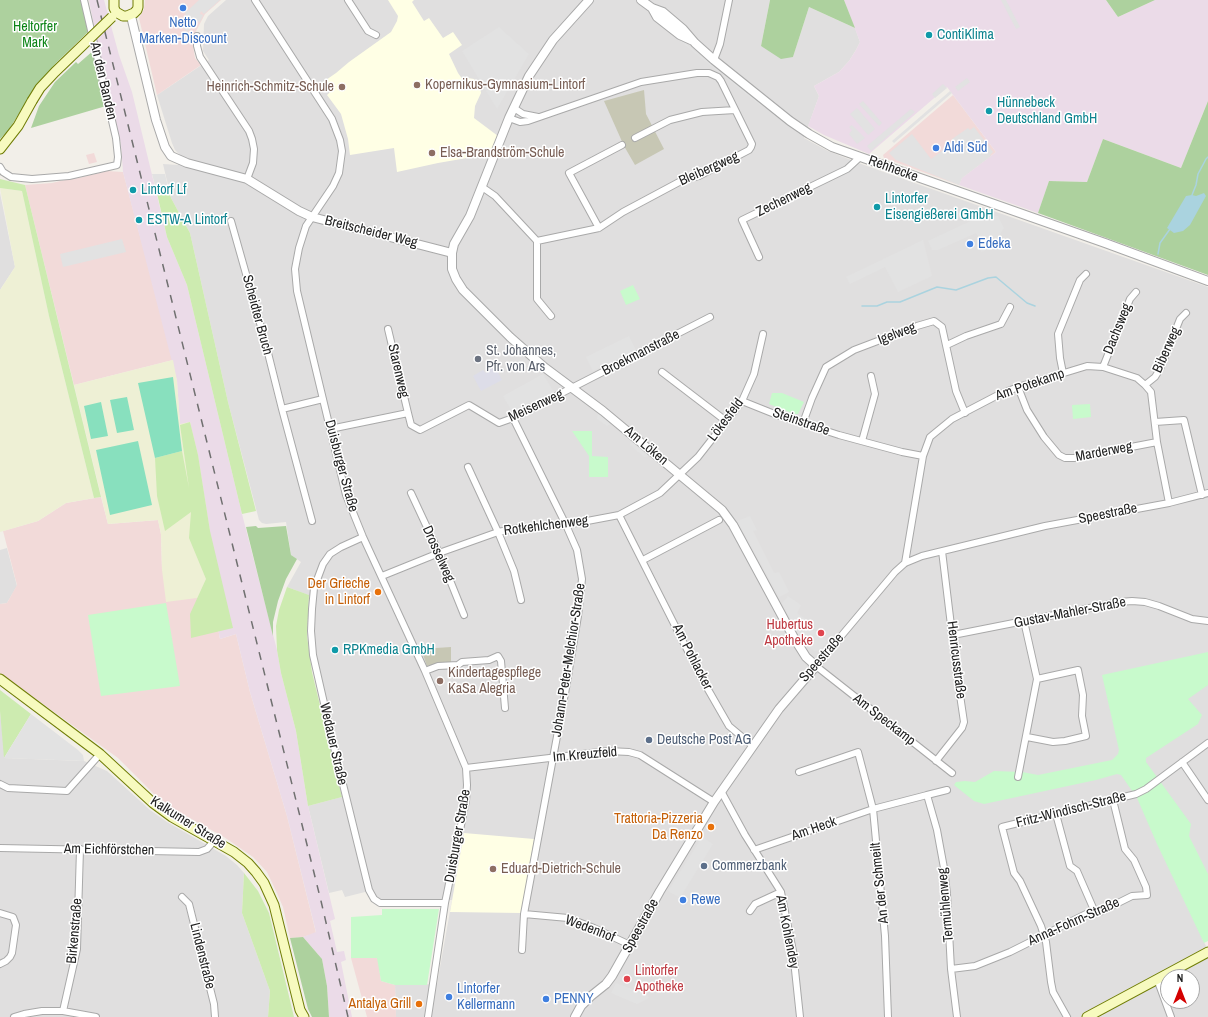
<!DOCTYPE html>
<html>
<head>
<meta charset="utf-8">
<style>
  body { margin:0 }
  #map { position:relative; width:1208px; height:1017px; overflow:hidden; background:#f2efe9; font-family:"Archivo Narrow",sans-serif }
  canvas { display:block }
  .north { position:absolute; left:1160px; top:969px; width:40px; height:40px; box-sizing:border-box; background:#fff; border:1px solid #a7a7a7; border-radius:50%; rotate:0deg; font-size:11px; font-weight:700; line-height:16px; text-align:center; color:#222 }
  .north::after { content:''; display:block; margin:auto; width:14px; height:18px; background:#d40000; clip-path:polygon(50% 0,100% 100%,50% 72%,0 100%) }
</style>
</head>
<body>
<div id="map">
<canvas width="1208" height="1017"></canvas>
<div class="north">N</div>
</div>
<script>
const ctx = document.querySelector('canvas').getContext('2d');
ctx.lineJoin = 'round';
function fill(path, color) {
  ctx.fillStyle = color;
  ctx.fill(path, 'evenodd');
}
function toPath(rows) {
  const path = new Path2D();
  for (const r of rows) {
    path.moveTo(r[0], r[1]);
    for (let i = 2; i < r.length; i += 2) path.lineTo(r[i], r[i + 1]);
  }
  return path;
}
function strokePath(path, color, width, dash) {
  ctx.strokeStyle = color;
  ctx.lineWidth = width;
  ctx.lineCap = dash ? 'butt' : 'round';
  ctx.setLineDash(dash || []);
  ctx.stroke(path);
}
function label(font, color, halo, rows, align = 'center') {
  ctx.font = font + ' "Archivo Narrow",sans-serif';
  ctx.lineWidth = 3;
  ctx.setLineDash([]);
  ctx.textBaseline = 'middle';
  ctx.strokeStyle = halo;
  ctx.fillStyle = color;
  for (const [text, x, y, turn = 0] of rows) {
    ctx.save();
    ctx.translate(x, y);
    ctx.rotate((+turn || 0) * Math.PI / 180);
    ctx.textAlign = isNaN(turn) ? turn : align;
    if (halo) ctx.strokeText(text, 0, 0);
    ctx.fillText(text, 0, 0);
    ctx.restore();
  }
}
const residential = toPath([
  [226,0,770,0,761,46,793,57,809,7,855,28,860,42,856,50,849,61,839,72,814,86,819,96,804,138,828,151,864,165,1208,287,1208,935,1202,938,1208,950,1208,1017,396,1017,395,985,437,984,452,900,381,900,376,897,373,890,345,897,342,890,329,893,308,806,349,795,318,664,314,641,314,617,316,598,287,587,301,562,291,555,286,522,266,524,262,523,259,520,228,402,190,233,171,198,163,164,178,165,180,155,175,150,172,143,157,95,209,60,203,51,204,24,208,16],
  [1168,977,1192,977,1192,1001,1168,1001],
  [0,193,15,267,0,290],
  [7,548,17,586,7,603,0,604,0,550],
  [0,711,5,758,84,761,107,771,150,810,167,822,226,856,237,865,244,873,242,913,270,991,268,1017,0,1017]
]);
const commercial = toPath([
  [145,0,221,0,205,14,194,35,193,46,195,58,201,65,157,95,139,18,144,9],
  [953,95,996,152,962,178,959,185,884,158,883,155],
  [94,153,97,162,89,164,86,155],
  [107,171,123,172,173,360,74,385,25,185,52,183,69,179,79,178],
  [101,497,108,524,158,520,161,534,162,570,212,596,220,639,236,634,250,692,287,816,316,933,303,937,290,938,283,907,276,891,267,872,253,857,224,837,177,811,154,794,118,758,0,673,0,604,7,603,17,585,3,531,38,521,66,503],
  [351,958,378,958,381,981,395,985,396,1017,367,1017]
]);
const industrial = toPath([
  [89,0,104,0,119,55,132,92,167,237,187,285,242,514,277,650,281,673,296,731,308,806,335,919,330,921,337,952,344,951,346,960,341,962,352,1017,329,1017,327,986,322,959,303,937,316,932,287,816,250,692,236,634,220,639,212,596,190,422,180,425,177,381,123,172,121,144,97,42],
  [844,0,1106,0,1118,17,1155,0,1208,0,1208,101,1181,168,1103,139,1087,182,1049,181,1038,213,959,185,962,178,996,152,947,87,869,154,824,135,808,126,819,96,814,86,839,72,849,61,856,50,860,42]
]);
const education = toPath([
  [388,0,414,0,412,2,424,21,429,18,443,38,453,32,462,45,449,54,458,73,463,80,468,78,474,79,480,87,481,93,475,106,474,118,498,136,490,154,438,163,397,172,394,148,350,155,348,139,341,114,327,95,330,92,323,82,336,73,349,62,391,32,397,21,398,16],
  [464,833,534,839,521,913,450,912]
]);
const construction = toPath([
  [644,90,646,114,664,149,635,165,624,146,604,101],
  [451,647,451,663,427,666,421,649]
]);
const farmland = toPath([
  [0,188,22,191,49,316,94,498,66,503,38,521,0,532,0,290,15,267],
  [173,360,177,381,180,424,190,422,198,455,210,531,212,596,166,602,162,570,161,534,158,520,108,524,74,385]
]);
const grass = toPath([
  [0,179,25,185,101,497,94,498,49,316,22,191,0,188],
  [168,187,171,198,190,233,228,402,256,511,242,514,187,285,167,237,156,189],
  [190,422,198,455,210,531,233,628,191,638,190,614,206,579,189,538,191,512,165,531,157,496,155,458,182,451,189,488,180,425],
  [287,587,309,595,307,636,312,672,342,797,308,806,296,731,281,673,277,650,276,626,279,610],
  [0,690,31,714,4,758,0,711],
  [244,873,258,891,269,913,294,1017,268,1017,270,991,242,913]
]);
const forest = toPath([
  [0,0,81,0,88,32,57,62,37,85,8,131,0,139],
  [770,0,844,0,855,28,809,7,793,57,781,59,761,46],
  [1106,0,1155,0,1118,17],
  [94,50,106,106,31,128,39,106,55,82,76,62,78,64],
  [1208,101,1208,275,1038,213,1049,181,1087,182,1103,139,1181,168],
  [256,526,258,528,286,526,291,555,297,559,286,579,278,601,273,622,273,636,246,527],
  [303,937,322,959,327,986,329,1017,312,1017,308,1009,290,938]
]);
const park = toPath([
  [633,285,640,299,626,305,620,291],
  [772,393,782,393,804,402,798,414,794,414,769,404],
  [1090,404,1091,417,1073,419,1072,405],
  [572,431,592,431,592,456,608,457,608,477,589,477,589,456],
  [166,603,180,686,101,696,88,615],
  [1208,652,1208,685,1188,699,1202,715,1198,724,1146,758,1146,762,1191,824,1189,836,1208,874,1208,941,1204,943,1157,844,1137,798,1121,775,1117,774,1096,780,984,804,974,801,954,785,956,782,965,781,975,782,994,771,1022,772,1038,775,1112,760,1118,754,1119,750,1102,675],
  [382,909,439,909,427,985,395,985,381,981,377,958,351,958,351,917,382,915]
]);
const pitch = toPath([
  [173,377,182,451,155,458,138,383],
  [127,397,134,430,117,433,110,400],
  [101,402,108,436,91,439,84,406],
  [138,441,152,505,110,515,96,450]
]);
const parking = toPath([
  [199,0,220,0,204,14,201,11,200,14,203,15,200,22,197,21,195,24,187,32,178,22,186,15,185,13],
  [1001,0,1006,0,1020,27,1016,29],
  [499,27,529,54,497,109,462,51],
  [671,32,762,105,761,106,670,33],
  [967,78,970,82,958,91,955,87],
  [943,84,947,88,935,98,932,94],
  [950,91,952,93,894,143,892,141],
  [863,101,882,123,879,126,859,104],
  [857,108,875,129,868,135,850,114],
  [911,109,915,112,871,151,867,146],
  [852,125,865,138,857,144,849,134,852,130,849,127],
  [974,127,993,152,990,155,991,156,962,178,959,185,896,160,889,153,912,134,931,159,954,142,952,139,968,128,970,130],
  [713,161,715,165,695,175,688,175],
  [152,174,165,174,168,187,156,189],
  [998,216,1004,228,992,248,981,252,979,246,982,244,976,233,938,250,932,250,928,241,977,218],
  [122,239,126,252,63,267,60,254],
  [923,240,932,276,898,292,885,267,850,284,846,277],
  [629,336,636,350,593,371,586,357],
  [543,374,554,392,514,415,503,396],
  [598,413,611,424,607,426,597,419],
  [631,439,651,456,644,457,630,445],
  [750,516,757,530,753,531,774,573,779,572,789,592,779,597,737,521],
  [788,596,801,605,797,613,812,623,809,629,821,633,823,638,827,641,821,650,814,651,809,648,794,628,782,603],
  [31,714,78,750,83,755,84,761,4,758],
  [702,837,713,844,680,898,668,891],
  [616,983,637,991,644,988,649,998,637,1004,611,993]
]);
const plaza = toPath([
  [494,365,502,380,481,391,473,376,483,370,486,373,489,371,487,368]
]);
const water = toPath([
  [1204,193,1206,196,1190,225,1183,231,1174,233,1167,228,1186,196,1192,195,1196,196]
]);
const stream = toPath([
  [1192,195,1196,185,1198,174,1206,159,1208,157],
  [1158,254,1160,243,1170,229],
  [862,306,877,306,887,302,900,302,937,287,956,290,988,278,996,277,1027,303,1035,306]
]);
const minor = toPath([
  [255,0,332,119,340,140,342,151,339,173,333,186,306,226,299,248,295,269,297,291,346,495,363,537,425,671,466,768,467,785,466,801,445,903,428,1017],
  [348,0,368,31,376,35],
  [197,36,197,46,200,57,249,131,252,139,254,149,253,163,247,179],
  [714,60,720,44,729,0],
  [514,108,523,114,538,117],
  [635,138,670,120,702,112,735,110],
  [0,167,3,172,11,177,32,179,69,176,117,165,118,157,116,138,84,0],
  [482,187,495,196,537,241,599,228,623,212,681,181,699,176,749,150,751,147,752,144,721,81,718,77,709,73,697,73,641,82,528,121,520,122,509,118],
  [231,221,265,341,282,409,312,521],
  [599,228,569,173,622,145],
  [537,241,537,299,551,316],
  [759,257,742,220,847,169,860,157],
  [388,329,408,413],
  [947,345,966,336,1001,324,1010,307],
  [1103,367,1130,299,1136,292],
  [662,372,726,421],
  [1063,373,1060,358,1058,334,1080,280,1086,274],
  [1145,385,1155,377,1160,369,1180,319,1186,313],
  [1018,387,1027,410,1044,437,1059,455,1065,458,1074,458,1157,442],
  [742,401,777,415,839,435,902,452,923,456],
  [282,409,323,399],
  [513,418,566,525,577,550,582,579,578,616,566,688,524,914,522,950],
  [1155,422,1184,420,1202,495],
  [803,423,812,398,826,367,854,350,917,326,934,321,942,327,956,391,965,413],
  [330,429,408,413,411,425,420,430,469,405,499,423,513,418,710,317],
  [862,441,875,394,871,376],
  [468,467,498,532,514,571,521,600],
  [411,493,439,553,464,615],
  [619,515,702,679,729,726,753,746],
  [363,537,341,547,330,554,323,564,314,588,312,609,311,631,313,655,337,760,369,890,374,899,380,903,445,903],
  [643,560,719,520],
  [905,563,923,456,930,437,952,419,996,396,1018,387,1087,366,1103,367,1137,378,1145,385,1151,392,1157,442,1169,503],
  [382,576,439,553,498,532,519,528,566,525,619,515,660,493,698,457,742,401,754,374,763,334],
  [953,635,1120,602,1132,601,1145,602,1159,606,1192,619,1208,621],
  [425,671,438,666,458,665,462,662,489,660,498,656,501,661,505,708],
  [1027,737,1053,742,1065,741,1086,736,1082,716,1083,695,1078,670,1037,679],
  [936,761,962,728,964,722,957,675,942,551],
  [1182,762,1208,800],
  [466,768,608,751,629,752,640,755,714,802],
  [799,772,858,752,873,809,885,936,888,1017],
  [952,773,816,666,895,572,905,563,922,556,1045,526,1169,503,1208,493],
  [1018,777,1037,679,1024,621],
  [0,784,8,788,67,791,100,754],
  [947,790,927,795,937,830,944,868,947,894,951,969,957,1017],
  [721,791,745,835,781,892,793,951,800,1017],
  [1056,814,1070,866,1077,871,1094,910],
  [0,848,199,852,207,849,214,841],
  [754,850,873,809,927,795],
  [182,897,189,904,214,1004,215,1017],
  [750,911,755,904,781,892],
  [0,913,13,917,16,925,12,953,10,957,6,961,0,964],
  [524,914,568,918,594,928,630,945],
  [951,969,975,966,1010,952,1094,910,1100,912,1132,896,1147,895,1146,887,1134,860,1125,849,1113,800],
  [1157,979,1171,1017],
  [63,1011,77,949,80,849],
  [14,1017,24,1014,42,1011,63,1011,96,1017],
  [1067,1017,1053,992,1051,982,1046,942,1041,926,1020,881,1014,873,1002,827,1136,794,1146,789,1208,743]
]);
const tertiary = toPath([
  [641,0,652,8,663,12,683,29,695,43,714,60,790,121,809,134,832,147,1105,243,1208,281],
  [652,8,657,17,680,35,691,40],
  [131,16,156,120,165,147,171,156,187,163,247,179,299,211,312,217,452,253],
  [575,1017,581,1006,591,996,606,984,612,976,660,891,714,802,779,709,816,666,806,657,794,638,733,525,722,510,603,411,544,367,510,337,463,290,456,279,452,269,452,253,454,244,470,216,509,118,529,76,553,40,589,0]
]);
const secondary = toPath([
  [114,0,114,8,116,12,123,16,127,16,134,13,137,10,138,7,138,0],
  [0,149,18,126,32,101],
  [0,679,100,754,153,803,172,817,234,852,248,863,256,872,264,883,274,905,300,1010,304,1017],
  [1087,1017,1208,952]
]);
const rail = toPath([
  [97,0,321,901,348,1017]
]);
const secondaryBridge = toPath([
  [32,101,40,88,55,72,112,17]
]);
const markers = [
  [183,8,4,"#3f7fe0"],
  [929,35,4,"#0f9aa8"],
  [417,85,4,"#8d6e63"],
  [342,87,4,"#8d6e63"],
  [989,111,4,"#0f9aa8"],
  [936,148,4,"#3f7fe0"],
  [432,153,4,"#8d6e63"],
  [133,190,4,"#0f9aa8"],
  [877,207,4,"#0f9aa8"],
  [139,220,4,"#0f9aa8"],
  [970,244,4,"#3f7fe0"],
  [478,359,4,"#6b7280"],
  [378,592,4,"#e8710a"],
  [821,633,4,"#e0444e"],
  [335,650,4,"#0f9aa8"],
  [440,681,4,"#8d6e63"],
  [649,740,4,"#5c6f8a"],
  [711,827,4,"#e8710a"],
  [704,866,4,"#5c6f8a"],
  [493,869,4,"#8d6e63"],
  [683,900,4,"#3f7fe0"],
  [627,979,4,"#e0444e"],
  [449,997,4,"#3f7fe0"],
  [546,999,4,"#3f7fe0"],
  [419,1004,4,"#e8710a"]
];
const shopNames = [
  ["Netto",183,23,"center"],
  ["Marken-Discount",183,39,"center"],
  ["Aldi Süd",944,148],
  ["Edeka",978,244],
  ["Rewe",691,900],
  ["Lintorfer",457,989],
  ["Kellermann",457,1005],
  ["PENNY",554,999]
];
const parkNames = [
  ["Heltorfer",35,27],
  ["Mark",35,43]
];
const cultureNames = [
  ["ContiKlima",937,35],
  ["Hünnebeck",997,103],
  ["Deutschland GmbH",997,119],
  ["Lintorf Lf",141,190],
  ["Lintorfer",885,199],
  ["Eisengießerei GmbH",885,215],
  ["ESTW-A Lintorf",147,220],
  ["RPKmedia GmbH",343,650]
];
const streetNames = [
  ["An den Banden",103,81,77],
  ["Bleibergweg",709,169,-24],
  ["Rehhecke",893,169,20],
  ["Zechenweg",784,200,-26],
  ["Breitscheider Weg",371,232,14],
  ["Scheidter Bruch",257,315,75],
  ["Dachsweg",1118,329,-68],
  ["Igelweg",897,334,-21],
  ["Biberweg",1167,350,-66],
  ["Broekmanstraße",641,353,-27],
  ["Starenweg",398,371,77],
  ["Am Potekamp",1030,385,-19],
  ["Meisenweg",536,406,-25],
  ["Lökesfeld",726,420,-53],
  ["Steinstraße",801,422,19],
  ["Am Löken",646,446,40],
  ["Marderweg",1104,452,-11],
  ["Duisburger Straße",341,466,75],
  ["Speestraße",1108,514,-11],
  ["Rotkehlchenweg",546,526,-7],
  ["Drosselweg",438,554,66],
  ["Gustav-Mahler-Straße",1070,613,-11],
  ["Am Pohlacker",692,657,63],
  ["Speestraße",822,658,-49],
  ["Johann-Peter-Melchior-Straße",569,660,-81],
  ["Henricusstraße",956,660,83],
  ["Am Speckamp",884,720,38],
  ["Wedauer Straße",333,744,77],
  ["Im Kreuzfeld",585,755,-5],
  ["Fritz-Windisch-Straße",1071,810,-14],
  ["Kalkumer Straße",188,823,32],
  ["Am Heck",814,829,-19],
  ["Duisburger Straße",458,836,-80],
  ["Am Eichförstchen",109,850,1],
  ["An der Schmeilt",880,883,-96],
  ["Termühlenweg",946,905,-95],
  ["Anna-Fohrn-Straße",1074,922,-24],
  ["Speestraße",641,926,-61],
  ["Wedenhof",590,929,21],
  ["Birkenstraße",75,931,-85],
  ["Am Kohlendey",787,932,79],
  ["Lindenstraße",202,956,76]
];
const educationNames = [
  ["Kopernikus-Gymnasium-Lintorf",425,85],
  ["Heinrich-Schmitz-Schule",334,87,"right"],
  ["Elsa-Brandström-Schule",440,153],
  ["Kindertagespflege",448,673],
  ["KaSa Alegria",448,689],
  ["Eduard-Dietrich-Schule",501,869]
];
const worshipNames = [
  ["St. Johannes,",486,351],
  ["Pfr. von Ars",486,367]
];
const foodNames = [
  ["Der Grieche",370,584],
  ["in Lintorf",370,600],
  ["Trattoria-Pizzeria",703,819],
  ["Da Renzo",703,835],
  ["Antalya Grill",411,1004]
];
const healthNames = [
  ["Hubertus",813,625],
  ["Apotheke",813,641],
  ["Lintorfer",635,971,"left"],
  ["Apotheke",635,987,"left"]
];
const serviceNames = [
  ["Deutsche Post AG",657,740],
  ["Commerzbank",712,866]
];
fill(residential, '#e0dfdf');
fill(commercial, '#f2dad9');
fill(industrial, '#ebdbe8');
fill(education, '#ffffe5');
fill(construction, '#c7c7b4');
fill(farmland, '#eef0d5');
fill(grass, '#cdebb0');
fill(forest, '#add19e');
fill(park, '#c8facc');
fill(pitch, '#88e0be');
fill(parking, '#e2e2e2');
fill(plaza, '#dddde8');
fill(water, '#aad3df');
strokePath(stream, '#aad3df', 1.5);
strokePath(minor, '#a9a9a9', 8);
strokePath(tertiary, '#a9a9a9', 10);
strokePath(secondary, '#707d05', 11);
strokePath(minor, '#fff', 6);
strokePath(tertiary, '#fff', 8);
strokePath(secondary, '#f7fabf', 9);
strokePath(rail, '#707070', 1.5, [8, 8]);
strokePath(secondaryBridge, '#707d05', 11, []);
strokePath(secondaryBridge, '#f7fabf', 9);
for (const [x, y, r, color] of markers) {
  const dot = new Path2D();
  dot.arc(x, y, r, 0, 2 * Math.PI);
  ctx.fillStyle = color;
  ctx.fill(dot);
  strokePath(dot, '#fff', 1.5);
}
label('14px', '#366cbe', '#fff', shopNames, 'left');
label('14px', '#0c8416', '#fff', parkNames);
label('14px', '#0d838f', '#fff', cultureNames, 'left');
label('14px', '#222', '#fff', streetNames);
label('14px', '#785e54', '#fff', educationNames, 'left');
label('14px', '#5b616d', '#fff', worshipNames, 'left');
label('14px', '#c56008', '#fff', foodNames, 'right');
label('14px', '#be3a42', '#fff', healthNames, 'right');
label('14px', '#4e5e75', '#fff', serviceNames, 'left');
</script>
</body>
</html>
